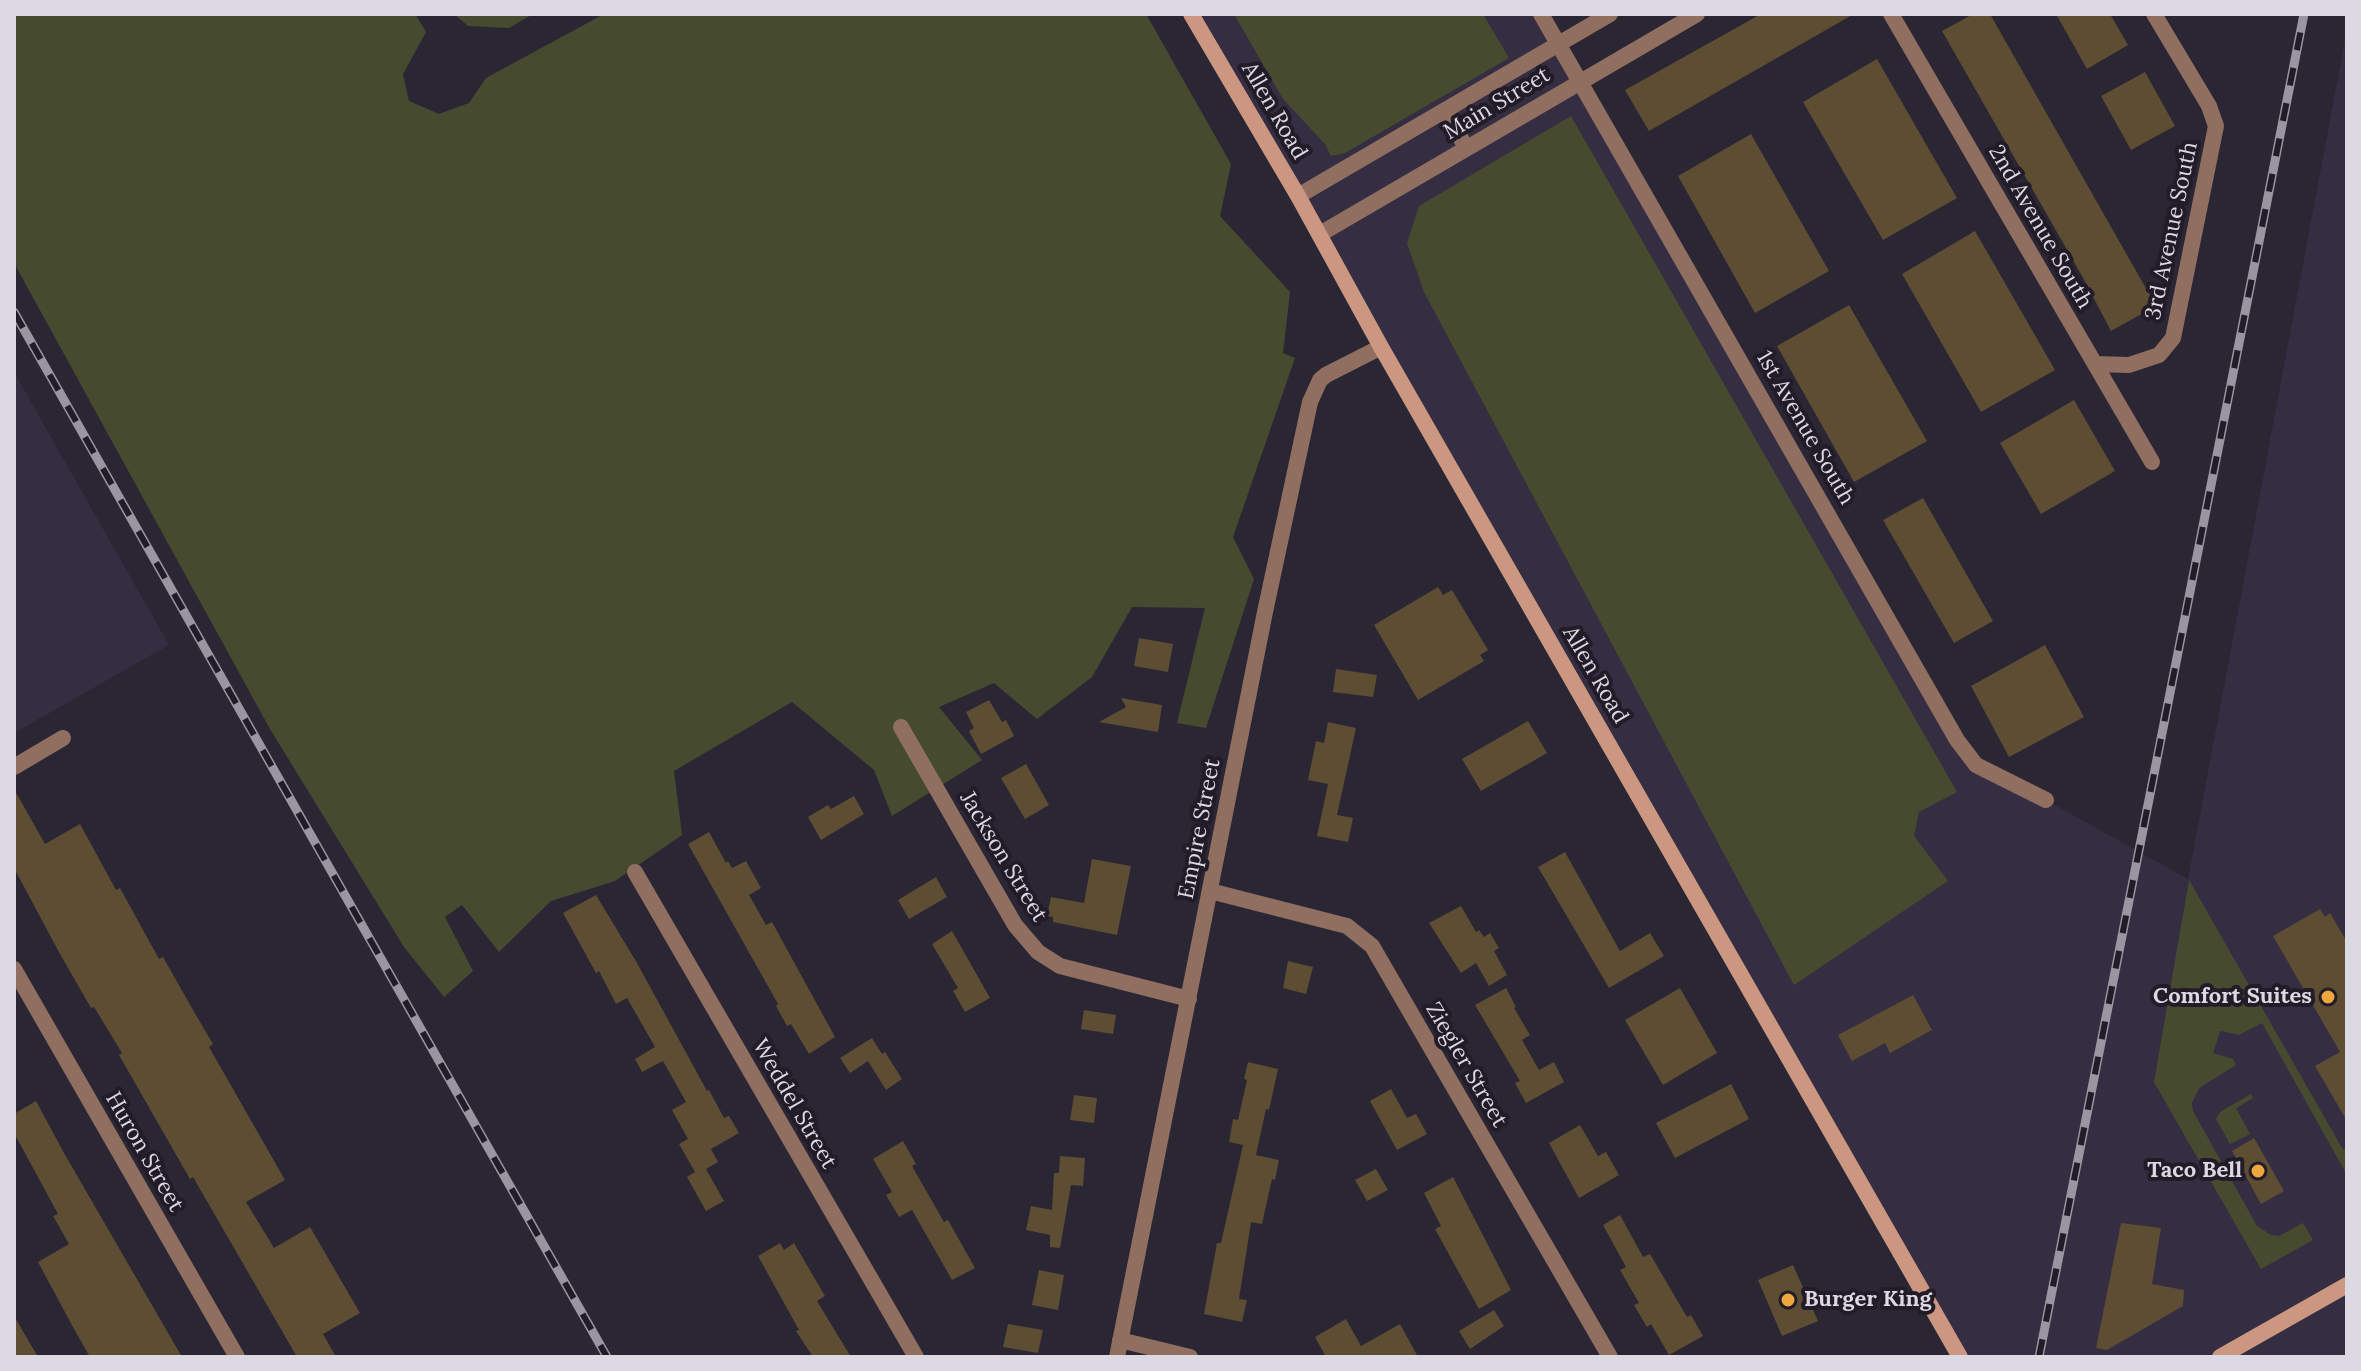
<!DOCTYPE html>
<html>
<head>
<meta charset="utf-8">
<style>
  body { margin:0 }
  #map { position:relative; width:2361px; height:1371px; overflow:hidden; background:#2b2634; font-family:Lora,serif }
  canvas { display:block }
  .frame { position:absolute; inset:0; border:16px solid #ddd9e3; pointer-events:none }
</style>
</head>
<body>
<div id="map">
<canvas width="2361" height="1371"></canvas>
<div class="frame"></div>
</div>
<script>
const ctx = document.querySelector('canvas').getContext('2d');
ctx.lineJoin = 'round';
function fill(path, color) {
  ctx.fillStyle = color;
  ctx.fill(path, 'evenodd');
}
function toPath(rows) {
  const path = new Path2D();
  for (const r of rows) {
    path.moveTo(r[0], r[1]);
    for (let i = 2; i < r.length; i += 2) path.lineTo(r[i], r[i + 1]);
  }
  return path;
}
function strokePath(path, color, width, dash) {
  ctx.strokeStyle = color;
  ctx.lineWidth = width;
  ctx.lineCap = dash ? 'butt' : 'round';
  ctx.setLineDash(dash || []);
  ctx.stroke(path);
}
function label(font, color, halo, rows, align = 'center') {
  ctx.font = font + ' Lora,serif';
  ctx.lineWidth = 8;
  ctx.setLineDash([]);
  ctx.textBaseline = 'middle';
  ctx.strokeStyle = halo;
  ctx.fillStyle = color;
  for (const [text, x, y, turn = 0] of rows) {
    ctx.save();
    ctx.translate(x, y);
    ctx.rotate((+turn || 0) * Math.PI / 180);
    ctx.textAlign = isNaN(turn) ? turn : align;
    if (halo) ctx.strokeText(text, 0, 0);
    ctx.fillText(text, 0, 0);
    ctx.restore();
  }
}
const built = toPath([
  [1191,14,1541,14,1976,766,2046,800,2188,879,2347,29,2347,1357,1960,1357],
  [14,372,169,645,14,733]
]);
const green = toPath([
  [14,14,415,14,426,32,403,74,409,101,439,114,469,103,486,78,604,14,1146,14,1231,164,1220,216,1290,292,1283,353,1295,358,1233,537,1254,579,1206,728,1177,723,1205,608,1132,607,1092,677,1037,719,994,683,939,707,982,760,892,816,874,770,792,702,674,771,682,835,615,881,551,901,499,952,462,905,445,917,473,971,444,997,404,947,270,729,14,263],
  [454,14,533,14,509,28,468,26],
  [1234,14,1483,14,1509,58,1345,153,1331,156,1325,144,1283,99],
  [1571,116,1957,792,1919,812,1914,836,1948,881,1794,985,1424,292,1407,243,1419,206],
  [2189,880,2342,1148,2347,1151,2347,1175,2262,1023,2239,1035,2220,1031,2213,1053,2233,1059,2236,1065,2199,1088,2192,1103,2193,1111,2257,1226,2271,1235,2279,1236,2303,1223,2313,1240,2261,1269,2154,1082],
  [2251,1094,2253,1098,2236,1108,2250,1134,2230,1144,2216,1119,2220,1112]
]);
const building = toPath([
  [1761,14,1854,14,1649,131,1625,90],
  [1973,14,1990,14,2156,306,2111,331,2082,276,1942,31],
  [2056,14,2110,14,2128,45,2087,69],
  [1877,59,1957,198,1883,240,1803,102],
  [2145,72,2175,126,2131,150,2101,96],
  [1751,134,1829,271,1755,313,1678,176],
  [1975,231,2055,370,1981,412,1902,274],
  [1849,305,1927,441,1854,482,1777,346],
  [2074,400,2115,471,2041,514,2000,443],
  [1923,498,1993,621,1954,643,1883,520],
  [1438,587,1443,595,1452,590,1488,650,1480,655,1484,661,1418,700,1374,625],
  [1139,638,1173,644,1168,672,1134,666],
  [2045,645,2084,717,2009,757,1971,686],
  [1336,669,1377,675,1373,697,1333,692],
  [1121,698,1162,705,1158,732,1099,722,1126,707],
  [989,700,1002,722,1006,720,1014,736,981,754,969,731,974,728,966,712],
  [1528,721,1547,753,1481,791,1462,759],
  [1328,722,1356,728,1337,815,1353,818,1348,842,1317,836,1328,784,1308,780,1316,741,1324,743],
  [1026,764,1049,805,1025,819,1001,778],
  [14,789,45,844,80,824,116,890,120,888,159,959,163,957,193,1010,213,1044,209,1047,285,1180,246,1202,274,1248,310,1227,360,1313,323,1334,336,1357,297,1357,193,1177,190,1179,119,1055,122,1053,94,1007,91,1008,60,954,14,868],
  [854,796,864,814,821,840,808,817,828,805,831,809],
  [709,832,726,863,728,861,732,868,746,861,761,888,749,895,766,925,772,922,835,1037,809,1054,791,1024,787,1026,776,1006,778,1004,688,844],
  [1565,852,1620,951,1650,933,1664,956,1609,988,1538,867],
  [1092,859,1131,866,1117,935,1053,922,1053,917,1047,916,1051,897,1084,903],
  [936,877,947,897,909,919,898,900],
  [596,895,637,963,707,1091,709,1090,724,1118,729,1116,739,1133,711,1149,718,1162,706,1169,724,1201,706,1211,687,1177,695,1172,679,1144,688,1139,672,1110,686,1102,663,1061,642,1072,635,1059,655,1047,627,998,616,1004,599,971,596,973,563,913],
  [1461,906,1476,932,1479,930,1484,937,1490,933,1499,948,1494,951,1507,975,1489,986,1476,963,1461,973,1429,923],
  [2320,909,2325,917,2330,913,2347,942,2347,1121,2315,1066,2340,1052,2273,936],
  [952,931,990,998,965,1012,953,991,958,988,932,944],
  [1288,961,1313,967,1306,994,1283,988],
  [1506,988,1516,1007,1514,1008,1530,1035,1522,1040,1539,1070,1554,1062,1564,1082,1526,1103,1515,1083,1520,1081,1475,1005],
  [1680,988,1717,1053,1663,1085,1625,1020],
  [1913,995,1932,1030,1890,1053,1885,1043,1852,1061,1838,1035],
  [1084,1010,1116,1015,1113,1034,1081,1029],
  [872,1038,882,1054,885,1052,902,1079,886,1090,868,1061,850,1073,840,1058],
  [1248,1062,1278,1069,1269,1110,1266,1109,1256,1155,1279,1160,1275,1180,1272,1179,1262,1224,1251,1222,1239,1299,1247,1300,1242,1322,1204,1314,1217,1243,1221,1243,1243,1145,1229,1142,1233,1119,1238,1120,1247,1080,1244,1079],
  [1731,1084,1749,1119,1675,1158,1656,1123],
  [1391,1089,1407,1118,1416,1114,1427,1134,1397,1150,1370,1101],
  [1074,1095,1097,1098,1094,1123,1070,1120],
  [36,1101,64,1153,182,1357,90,1357,74,1329,38,1262,69,1244,53,1216,58,1214,14,1133,14,1114],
  [1580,1125,1598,1156,1606,1152,1619,1175,1579,1198,1549,1143],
  [2254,1138,2284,1191,2261,1204,2232,1151],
  [903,1141,916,1164,912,1166,944,1222,948,1220,975,1268,952,1280,912,1210,899,1217,886,1195,892,1192,873,1159],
  [1060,1156,1085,1158,1083,1186,1071,1185,1060,1248,1050,1247,1050,1235,1026,1230,1031,1206,1052,1210,1054,1173,1059,1173],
  [1376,1169,1388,1190,1367,1201,1355,1180],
  [1453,1177,1511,1290,1479,1309,1435,1229,1441,1226,1424,1193],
  [1620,1215,1643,1257,1650,1254,1687,1317,1691,1315,1703,1336,1669,1355,1651,1324,1647,1327,1634,1305,1639,1303,1620,1270,1626,1267,1603,1225],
  [2121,1223,2161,1228,2152,1284,2184,1290,2183,1306,2107,1350,2096,1348],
  [780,1243,784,1250,794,1243,825,1296,817,1301,851,1357,813,1357,796,1331,799,1330,758,1256],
  [1793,1265,1818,1321,1782,1336,1758,1280],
  [1039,1270,1064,1275,1058,1310,1032,1305],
  [1494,1310,1504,1326,1470,1349,1459,1331],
  [14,1316,38,1357,14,1357],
  [1346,1319,1361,1346,1400,1324,1418,1357,1326,1357,1315,1337],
  [1008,1324,1043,1330,1038,1353,1003,1347]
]);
const minor = toPath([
  [1541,14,1957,740,1976,765,2046,800],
  [1891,14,2152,462],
  [1446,111,1466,148],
  [1298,196,1610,14],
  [1320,234,1697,14],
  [2095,364,2129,365,2159,355,2173,338,2216,126,2209,106,2154,14],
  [901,727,1015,925,1038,952,1060,966,1189,999],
  [14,767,63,738],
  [635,872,916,1357],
  [1210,891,1347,926,1372,946,1610,1357],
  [14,969,237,1357],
  [1120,1340,1190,1357],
  [1117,1357,1265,612,1310,402,1320,380,1326,375,1381,347]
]);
const secondary = toPath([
  [1191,14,1298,196,1381,347,1960,1357],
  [2220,1357,2347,1285]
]);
const rail = toPath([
  [14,312,607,1357],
  [2039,1357,2304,14]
]);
const markers = [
  [2328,997,8,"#eea73d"],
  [2258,1171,8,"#eea73d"],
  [1788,1300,8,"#eea73d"]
];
const streetNames = [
  ["Main Street",1497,104,-31],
  ["Allen Road",1274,111,60],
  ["2nd Avenue South",2040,227,60],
  ["3rd Avenue South",2172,231,-78],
  ["1st Avenue South",1805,428,60],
  ["Allen Road",1595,675,60],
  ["Empire Street",1200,829,-79],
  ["Jackson Street",1003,857,59],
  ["Ziegler Street",1466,1065,60],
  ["Weddel Street",794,1104,60],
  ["Huron Street",144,1152,60]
];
const poiNames = [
  ["Comfort Suites",2312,997],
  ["Taco Bell",2242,1171],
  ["Burger King",1804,1300,"left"]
];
fill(built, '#352d41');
fill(green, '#464b30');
fill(building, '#5d4d33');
strokePath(minor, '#906f61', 16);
strokePath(secondary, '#cb9780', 16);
strokePath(rail, '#9a95a1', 9);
strokePath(rail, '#221c29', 6, [18]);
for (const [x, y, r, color] of markers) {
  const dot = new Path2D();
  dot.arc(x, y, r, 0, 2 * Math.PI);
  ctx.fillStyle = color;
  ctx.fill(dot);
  strokePath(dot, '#221c29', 3);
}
label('22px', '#ddd9e3', '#221c29', streetNames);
label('bold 22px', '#ddd9e3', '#221c29', poiNames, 'right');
</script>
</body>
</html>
